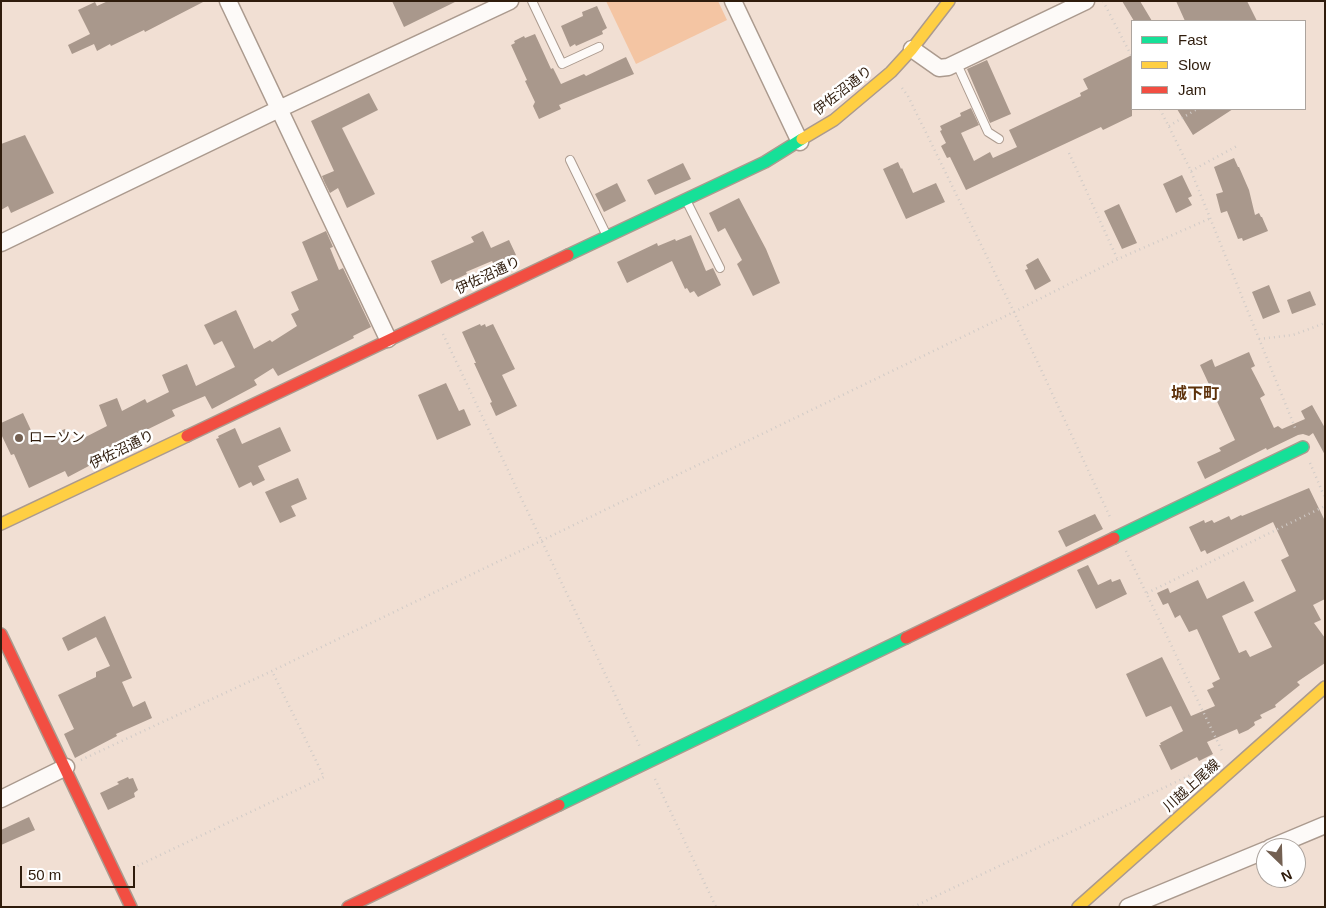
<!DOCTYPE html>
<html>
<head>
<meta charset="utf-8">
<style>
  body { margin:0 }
  #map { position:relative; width:1326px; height:908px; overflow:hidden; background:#f1dfd3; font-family:Helvetica,sans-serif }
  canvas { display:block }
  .frame { position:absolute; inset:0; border:2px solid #2f1c0c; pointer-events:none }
  .legend { position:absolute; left:1131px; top:20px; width:175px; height:90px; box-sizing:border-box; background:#fff; border:1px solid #aca49e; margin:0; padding:6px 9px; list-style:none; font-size:15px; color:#2f1c0c }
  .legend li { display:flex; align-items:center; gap:10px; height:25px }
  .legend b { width:25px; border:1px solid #aca49e }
  .north { position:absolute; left:1256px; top:838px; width:50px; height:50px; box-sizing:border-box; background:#fff; border:1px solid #aca49e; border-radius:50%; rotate:156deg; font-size:14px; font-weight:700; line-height:20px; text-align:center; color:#2f1c0c }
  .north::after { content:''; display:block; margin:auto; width:18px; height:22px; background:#736052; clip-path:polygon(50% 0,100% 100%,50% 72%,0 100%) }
  .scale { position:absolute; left:20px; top:866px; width:115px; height:22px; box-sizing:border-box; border:2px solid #2f1c0c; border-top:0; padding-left:6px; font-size:15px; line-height:18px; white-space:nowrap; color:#2f1c0c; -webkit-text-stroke:4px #fff; paint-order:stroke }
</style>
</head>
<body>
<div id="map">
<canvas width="1326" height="908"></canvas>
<div class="frame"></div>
<ul class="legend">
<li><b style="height:6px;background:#16e098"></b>Fast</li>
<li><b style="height:6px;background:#ffcf43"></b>Slow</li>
<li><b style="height:6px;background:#f24e42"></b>Jam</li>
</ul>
<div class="north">N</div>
<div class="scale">50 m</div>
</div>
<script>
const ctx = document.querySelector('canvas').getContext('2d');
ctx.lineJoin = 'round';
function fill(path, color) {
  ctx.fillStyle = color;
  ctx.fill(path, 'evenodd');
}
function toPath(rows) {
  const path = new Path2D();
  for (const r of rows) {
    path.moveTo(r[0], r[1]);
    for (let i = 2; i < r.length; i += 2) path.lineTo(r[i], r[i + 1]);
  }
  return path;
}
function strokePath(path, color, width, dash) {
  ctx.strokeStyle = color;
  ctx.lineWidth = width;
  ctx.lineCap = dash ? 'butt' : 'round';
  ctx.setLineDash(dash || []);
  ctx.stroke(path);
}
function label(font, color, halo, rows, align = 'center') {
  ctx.font = font + ' Helvetica,"Noto Sans JP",sans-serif';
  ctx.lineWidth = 5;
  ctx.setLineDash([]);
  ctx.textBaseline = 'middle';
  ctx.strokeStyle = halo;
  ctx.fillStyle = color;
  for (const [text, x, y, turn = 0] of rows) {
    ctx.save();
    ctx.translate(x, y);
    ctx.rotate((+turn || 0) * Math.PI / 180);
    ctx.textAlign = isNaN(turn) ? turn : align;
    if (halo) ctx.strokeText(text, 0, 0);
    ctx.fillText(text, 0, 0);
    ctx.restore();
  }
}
const green = toPath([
  [606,1,718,1,727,20,636,64]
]);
const building = toPath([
  [108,1,205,1,145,32,144,30,111,46,110,44,97,51,94,44,72,54,68,45,90,34,78,10,95,2,97,6],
  [392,1,457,1,404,27],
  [1122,1,1140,1,1152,21,1134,21],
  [1176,1,1247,1,1257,21,1185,21],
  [597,6,607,28,602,31,603,34,576,46,575,44,570,47,561,26,583,16,582,12],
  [535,34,551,69,553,68,561,84,584,74,586,76,626,57,634,74,559,105,561,109,539,119,533,106,535,102,525,81,527,80,511,45,515,43,514,41,524,36,525,38],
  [1132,55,1132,116,1103,130,1101,127,966,190,950,157,947,158,941,146,946,143,940,131,942,130,940,126,961,116,960,113,971,108,979,125,961,133,974,161,990,152,993,158,1017,147,1009,130,1081,96,1080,93,1088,89,1083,79],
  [987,60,1011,114,990,123,967,69],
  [369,93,378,110,342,128,375,194,347,208,338,188,330,193,324,181,322,176,334,171,311,121],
  [1177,109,1233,109,1193,135],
  [25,135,54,193,11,213,8,206,1,210,1,144],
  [1234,158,1238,167,1239,167,1249,190,1255,215,1259,213,1261,217,1262,217,1268,231,1243,241,1242,238,1238,239,1227,211,1221,213,1216,194,1223,192,1214,167],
  [898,162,901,169,902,168,913,193,936,183,945,202,906,219,883,169],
  [683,163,691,179,655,195,647,180],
  [1182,175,1192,196,1188,198,1192,205,1176,213,1163,184],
  [617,183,626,201,604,212,595,194],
  [739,198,766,249,780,283,753,296,737,264,742,260,725,228,718,232,709,213],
  [1119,204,1137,243,1122,249,1104,211],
  [326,231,333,247,330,248,339,270,343,268,371,327,353,336,354,338,278,376,273,368,254,380,257,385,212,409,205,396,172,410,175,416,132,437,135,445,118,453,117,451,68,477,65,471,29,488,14,454,11,455,1,434,1,423,23,413,36,441,65,429,72,444,107,426,99,405,117,398,122,411,145,399,147,403,169,392,162,375,187,364,196,386,235,367,222,341,214,345,204,325,236,310,254,349,270,340,272,342,297,326,291,314,299,310,291,292,318,280,302,242],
  [483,231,491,248,509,240,516,255,494,265,492,261,466,272,467,274,452,281,451,279,441,284,431,261,474,242,471,237],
  [691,235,706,271,713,268,721,285,698,297,694,291,690,293,687,288,685,289,672,261,627,283,617,262,657,243,658,246,675,239,676,241],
  [1038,258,1051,281,1035,290,1025,270,1028,269,1026,265],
  [1269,285,1280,312,1263,319,1252,292],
  [1310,291,1316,305,1292,314,1287,300],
  [480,324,481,326,485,324,486,327,493,324,515,369,502,375,517,406,496,416,490,403,492,402,474,363,476,363,462,332],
  [1249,352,1255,366,1251,368,1265,395,1260,398,1274,428,1278,426,1282,429,1305,419,1301,411,1312,405,1325,428,1325,455,1313,433,1309,436,1303,434,1298,435,1267,450,1266,448,1205,479,1197,462,1221,451,1219,448,1235,440,1200,365,1212,359,1215,367],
  [446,383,459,411,464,409,471,425,437,440,418,395],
  [280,427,291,451,258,466,265,480,253,486,251,482,239,488,216,439,219,438,218,436,235,428,242,444],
  [298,478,307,499,291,506,296,516,280,523,265,492],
  [1309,488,1325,521,1325,599,1313,605,1321,620,1314,623,1325,638,1325,663,1297,682,1300,685,1275,705,1276,707,1260,715,1262,718,1254,722,1255,725,1248,730,1239,734,1237,729,1207,742,1213,754,1199,761,1197,757,1171,770,1159,745,1161,745,1160,743,1183,731,1171,706,1146,717,1126,674,1162,657,1191,716,1215,706,1207,690,1214,687,1212,683,1220,679,1197,629,1189,632,1180,615,1175,618,1168,603,1163,605,1157,593,1168,588,1170,593,1198,580,1207,599,1244,581,1254,601,1222,616,1239,653,1246,650,1250,657,1272,647,1254,612,1296,591,1281,560,1289,556,1273,522,1207,554,1205,550,1201,552,1189,527,1204,520,1205,523,1212,520,1214,523,1229,516,1231,520,1241,515,1242,516],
  [1095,514,1103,529,1066,547,1058,531],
  [1088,565,1098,585,1111,579,1112,582,1120,579,1127,594,1096,609,1077,570],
  [105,616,132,678,122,682,133,707,145,701,152,718,116,734,117,736,75,758,64,734,74,729,58,695,96,677,96,672,110,666,96,637,68,651,62,638],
  [128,777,129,779,133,778,138,790,134,793,135,797,108,810,100,793,119,784,117,782],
  [29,817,35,830,1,845,1,830]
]);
const path = toPath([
  [1103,1,1132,57],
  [902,88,908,96,1014,312,1111,519],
  [1160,109,1191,171,1296,430],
  [1169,126,1197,109],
  [1069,153,1117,258],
  [1191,171,1237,146],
  [443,334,640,747],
  [1259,339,1293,335,1325,323],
  [1310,463,1325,498],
  [1126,551,1222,751],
  [1147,593,1325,506],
  [81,760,272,671,1014,312,1118,259,1211,218],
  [655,779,716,907],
  [133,868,324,777,272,671],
  [913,907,1199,771]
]);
const lane = toPath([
  [532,1,562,64,599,47],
  [957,64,988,132,999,139],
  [570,160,606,234],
  [686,200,720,268]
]);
const street = toPath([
  [228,1,388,339],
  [733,1,800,142],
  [912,49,939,68,948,67,1086,1],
  [1,243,279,109,510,1],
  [1,799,66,767],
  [1270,848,1325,825],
  [1128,907,1266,850]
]);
const fast = toPath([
  [568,255,765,162,802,139],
  [1114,538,1303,447],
  [559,805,906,638]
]);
const slow = toPath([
  [802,139,834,120,891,72,912,49,949,1],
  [1,524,187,436],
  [1078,907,1325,687]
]);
const jam = toPath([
  [187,436,568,255],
  [1,634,131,907],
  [906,638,1114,538],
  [348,907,559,805]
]);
const markers = [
  [19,438,5,"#736052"]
];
const streetNames = [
  ["伊佐沼通り",843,91,-38],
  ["伊佐沼通り",488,276,-25],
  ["伊佐沼通り",122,450,-26],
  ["川越上尾線",1192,786,-42]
];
const poiNames = [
  ["ローソン",29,438]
];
const quarterNames = [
  ["城下町",1195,395]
];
fill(green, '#f4c5a3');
fill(building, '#a9988c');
strokePath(lane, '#ab9a8e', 10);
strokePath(street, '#ab9a8e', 19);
strokePath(fast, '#ab9a8e', 14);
strokePath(slow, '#ab9a8e', 14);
strokePath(jam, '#ab9a8e', 14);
strokePath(path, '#d1cbc7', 2.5, [1, 4]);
strokePath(lane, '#fdfaf8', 8);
strokePath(street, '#fdfaf8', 16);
strokePath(fast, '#16e098', 11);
strokePath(slow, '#ffcf43', 11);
strokePath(jam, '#f24e42', 11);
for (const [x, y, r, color] of markers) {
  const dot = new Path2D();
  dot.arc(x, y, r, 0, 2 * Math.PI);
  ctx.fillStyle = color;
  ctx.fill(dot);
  strokePath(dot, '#fff', 2);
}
label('14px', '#2f1c0c', '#fff', streetNames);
label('14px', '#2f1c0c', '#fff', poiNames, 'left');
label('bold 16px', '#5e320b', '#fff', quarterNames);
</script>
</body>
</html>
